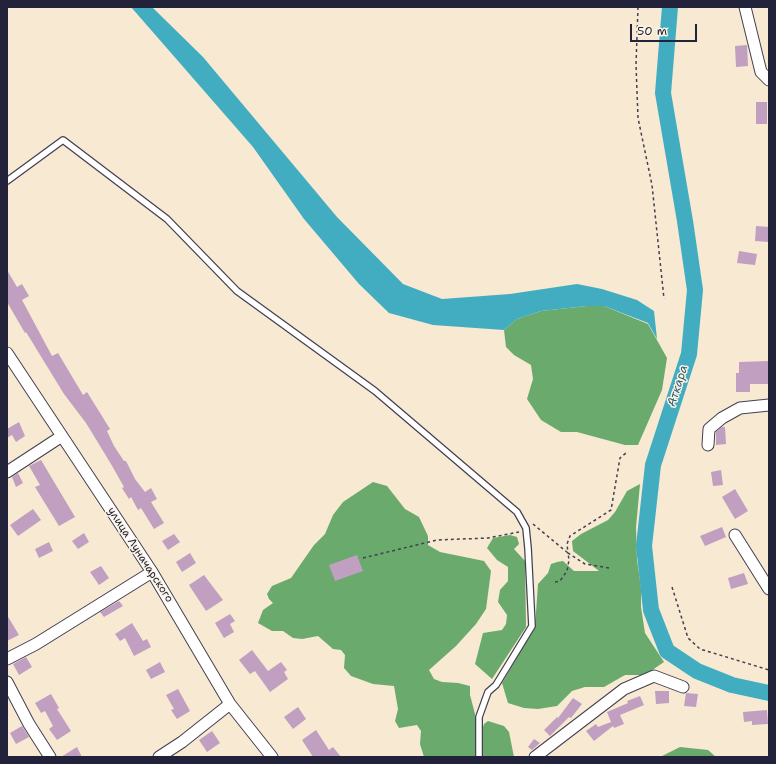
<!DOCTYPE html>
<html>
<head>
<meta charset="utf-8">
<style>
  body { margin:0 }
  #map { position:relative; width:776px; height:764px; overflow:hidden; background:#f7e9d2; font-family:"Shantell Sans",sans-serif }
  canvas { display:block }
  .frame { position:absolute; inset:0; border:8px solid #22223b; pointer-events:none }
  .scale { position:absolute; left:630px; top:24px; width:67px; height:18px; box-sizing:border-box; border:2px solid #22223b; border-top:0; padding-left:5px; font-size:12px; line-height:14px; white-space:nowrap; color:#22223b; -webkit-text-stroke:3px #fcf5e5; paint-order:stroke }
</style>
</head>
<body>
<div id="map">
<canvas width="776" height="764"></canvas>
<div class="frame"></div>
<div class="scale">50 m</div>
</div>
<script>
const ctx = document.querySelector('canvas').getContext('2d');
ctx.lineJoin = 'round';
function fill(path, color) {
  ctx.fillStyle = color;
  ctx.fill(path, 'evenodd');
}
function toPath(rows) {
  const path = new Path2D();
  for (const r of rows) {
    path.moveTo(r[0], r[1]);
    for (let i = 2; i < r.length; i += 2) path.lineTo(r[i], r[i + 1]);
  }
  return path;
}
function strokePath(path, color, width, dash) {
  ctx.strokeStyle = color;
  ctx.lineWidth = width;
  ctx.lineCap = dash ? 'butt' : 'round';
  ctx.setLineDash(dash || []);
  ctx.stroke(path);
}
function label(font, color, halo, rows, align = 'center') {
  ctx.font = font + ' "Shantell Sans",sans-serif';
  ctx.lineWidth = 3;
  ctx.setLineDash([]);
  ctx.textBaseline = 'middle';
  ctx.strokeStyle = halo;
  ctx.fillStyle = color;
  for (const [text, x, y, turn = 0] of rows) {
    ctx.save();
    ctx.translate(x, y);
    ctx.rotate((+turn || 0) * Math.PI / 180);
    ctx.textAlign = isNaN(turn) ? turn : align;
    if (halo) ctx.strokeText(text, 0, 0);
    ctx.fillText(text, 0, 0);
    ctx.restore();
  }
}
const forest = toPath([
  [587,306,604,306,648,324,667,358,662,390,638,445,625,445,577,432,561,432,541,420,527,399,533,379,531,365,514,355,506,347,504,330,517,319,541,311],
  [373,482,387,486,405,509,419,517,428,536,428,545,440,552,484,561,491,571,486,609,476,624,456,646,429,670,434,679,442,682,458,683,470,686,470,695,475,714,475,757,424,757,420,744,421,731,417,725,399,728,395,721,398,709,394,686,373,684,351,676,344,668,345,655,341,650,333,649,318,636,302,639,293,638,283,631,272,631,258,623,263,610,273,603,269,599,267,594,272,586,291,578,314,545,325,534,333,515,343,502],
  [640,484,636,527,637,560,641,588,641,607,645,633,664,662,645,675,625,675,604,687,585,687,572,691,557,706,538,709,524,708,508,703,502,683,535,627,538,584,548,573,551,564,557,562,563,561,574,571,599,571,573,551,572,541,581,534,608,520,615,512,627,491],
  [510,535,517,537,519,544,514,549,525,561,526,627,492,679,475,664,483,633,502,630,506,624,507,615,498,602,500,590,508,581,508,567,497,560,487,548,493,538],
  [488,721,504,726,509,732,514,757,483,757,482,730,484,724],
  [680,747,708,750,716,757,660,757]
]);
const water = toPath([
  [131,7,152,7,203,57,337,217,403,284,442,299,510,294,577,284,602,289,637,300,654,311,657,339,648,323,604,306,587,306,541,311,517,319,504,330,433,325,389,313,359,284,304,219,253,147]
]);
const river = toPath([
  [670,7,663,93,685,221,695,290,689,354,653,465,644,546,651,610,667,651,697,671,732,685,769,693]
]);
const building = toPath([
  [747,45,748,66,736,67,735,46],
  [756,102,767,102,767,124,756,124],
  [756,226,769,227,769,242,755,241],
  [739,251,757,254,755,265,737,263],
  [7,270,17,287,22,284,29,296,22,300,52,356,58,353,83,395,87,392,110,429,107,431,114,446,124,461,126,461,135,479,145,492,151,488,157,499,151,502,164,523,154,529,141,508,138,510,131,497,129,499,122,488,124,487,111,464,86,423,64,394,26,332,25,333,7,302],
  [769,361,769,384,750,384,750,392,736,392,736,373,739,373,739,362],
  [19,422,25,436,16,442,12,435,7,438,7,429],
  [722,427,725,427,726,444,716,445,716,432],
  [41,460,75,517,59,526,35,487,40,485,29,466],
  [721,470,723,485,713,486,711,472],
  [18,473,23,483,16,487,12,477],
  [735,489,748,511,735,519,722,497],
  [33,509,41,520,18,536,10,525],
  [722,527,726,537,705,546,700,536],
  [84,533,89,542,78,549,72,541],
  [174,534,180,542,168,550,162,541],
  [49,542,53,551,39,558,35,549],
  [190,553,196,563,182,572,176,562],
  [357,555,363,571,335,581,329,565],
  [101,566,109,578,99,585,90,572],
  [744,573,748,584,731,589,728,578],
  [204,575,223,600,206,611,189,585],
  [119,601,123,606,104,617,100,612],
  [230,614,235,621,230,624,234,632,224,638,215,623],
  [7,615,19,635,7,641],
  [132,623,143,641,147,639,151,647,134,656,125,638,120,641,115,634],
  [252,650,268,671,281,662,287,670,284,672,288,679,270,692,255,671,250,674,239,660],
  [26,657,32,667,19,675,13,664],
  [160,662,165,672,151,679,146,670],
  [178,689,190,711,177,719,171,710,174,709,166,695],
  [655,691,669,691,669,703,656,704],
  [686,693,698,694,696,707,684,706],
  [51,694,59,708,57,709,71,731,57,740,49,729,53,726,45,711,41,713,35,703],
  [640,696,644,705,620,715,624,724,614,728,613,726,594,741,586,731,596,724,598,727,611,722,607,712,628,703,627,701],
  [573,698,582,704,571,718,569,717,550,736,544,730,557,717,558,718],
  [298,707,306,719,293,729,284,717],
  [767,710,768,724,752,725,752,721,744,722,743,712],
  [22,726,29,737,16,744,10,733],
  [316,730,329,750,333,747,341,757,313,757,302,740],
  [212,731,220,743,207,752,199,740],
  [534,739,540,743,532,750,528,747],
  [77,747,82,757,61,757]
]);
const path = toPath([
  [638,7,636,65,638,118,652,185,664,299],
  [533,524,568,553,569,560,567,571,560,581,555,582],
  [363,558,437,540,488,538,519,532],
  [609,568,585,564,568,553,567,544,570,536,611,510,620,458,626,453],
  [672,587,688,638,700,649,769,670]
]);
const lane = toPath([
  [7,181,63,140,167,219,237,291,375,391,517,512,526,528,528,548,532,626,496,685,488,692,479,717,479,757]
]);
const street = toPath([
  [745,7,761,72,769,80],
  [7,353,152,572,230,704,272,757],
  [708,445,709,429,722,418,740,408,769,405],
  [7,472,62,436],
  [735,535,769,589],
  [7,659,36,644,152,572],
  [7,682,29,724,50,757],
  [159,757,182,742,230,704],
  [535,757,624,689,654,676,683,687]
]);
const streetNames = [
  ["улица Луначарского",140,555,57]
];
const waterNames = [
  ["Аткара",678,386,-72]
];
fill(forest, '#6aaa6d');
fill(water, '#42adc1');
strokePath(river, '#42adc1', 16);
fill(building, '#c09fc1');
strokePath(lane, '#424052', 8);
strokePath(street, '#424052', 13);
strokePath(path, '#424052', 1.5, [3, 3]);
strokePath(lane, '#fff', 5.5);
strokePath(street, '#fff', 11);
label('11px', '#22223b', '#fcf5e5', streetNames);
label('italic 12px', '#2f5a71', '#fcf5e5', waterNames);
</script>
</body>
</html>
